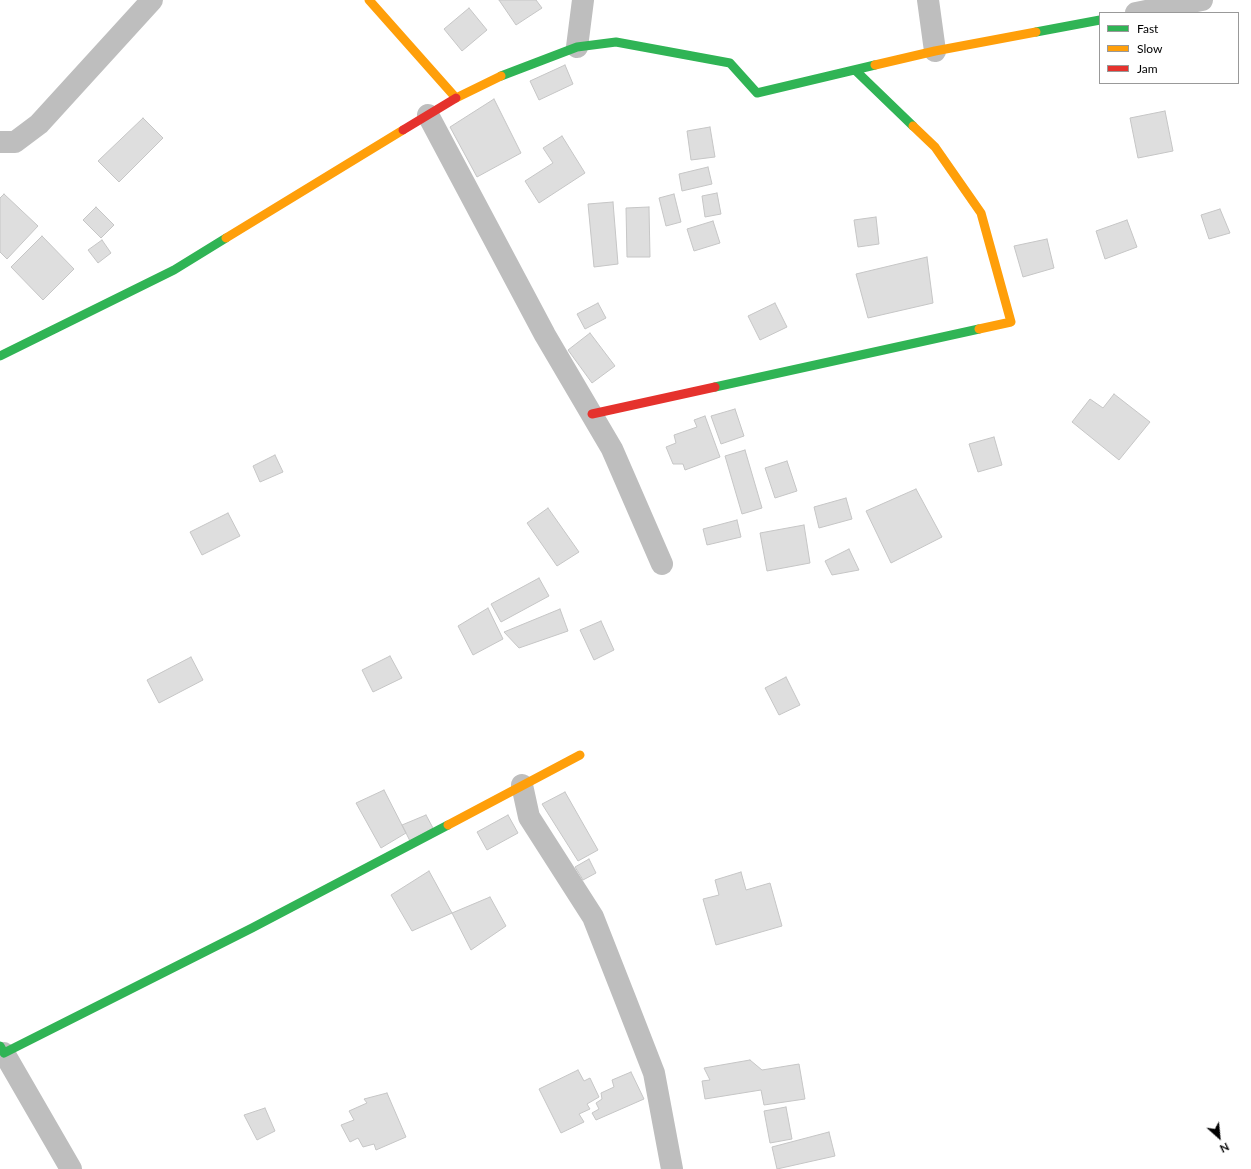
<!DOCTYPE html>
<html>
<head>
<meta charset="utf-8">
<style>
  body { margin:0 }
  #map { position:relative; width:1251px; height:1169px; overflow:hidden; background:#fff; font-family:Lato,sans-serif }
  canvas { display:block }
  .legend { position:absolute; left:1099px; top:12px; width:140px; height:72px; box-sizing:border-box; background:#fff; border:1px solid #999; margin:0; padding:5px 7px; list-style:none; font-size:12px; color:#000 }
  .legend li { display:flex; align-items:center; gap:8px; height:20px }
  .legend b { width:20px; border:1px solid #999 }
  .north { position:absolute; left:1199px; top:1117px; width:40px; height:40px; -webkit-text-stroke:3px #fff; paint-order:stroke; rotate:153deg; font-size:11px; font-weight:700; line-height:16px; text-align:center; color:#000 }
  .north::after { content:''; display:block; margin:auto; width:14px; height:18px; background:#000; clip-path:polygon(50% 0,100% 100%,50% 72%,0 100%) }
</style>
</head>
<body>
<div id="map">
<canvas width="1251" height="1169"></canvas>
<ul class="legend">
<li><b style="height:5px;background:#30b455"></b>Fast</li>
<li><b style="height:5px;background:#ff9f0a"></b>Slow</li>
<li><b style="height:5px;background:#e5322d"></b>Jam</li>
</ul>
<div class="north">N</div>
</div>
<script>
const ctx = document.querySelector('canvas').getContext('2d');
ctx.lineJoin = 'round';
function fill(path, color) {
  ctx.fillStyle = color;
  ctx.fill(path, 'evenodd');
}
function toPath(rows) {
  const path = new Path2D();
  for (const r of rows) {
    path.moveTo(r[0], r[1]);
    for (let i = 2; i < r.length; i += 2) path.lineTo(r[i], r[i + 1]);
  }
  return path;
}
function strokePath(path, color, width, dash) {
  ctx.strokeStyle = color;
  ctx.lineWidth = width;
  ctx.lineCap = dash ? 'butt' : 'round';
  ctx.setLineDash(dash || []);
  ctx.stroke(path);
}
const building = toPath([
  [499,0,536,0,542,8,516,25,499,0],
  [469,8,487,30,462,51,444,29,469,8],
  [565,65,573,84,539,100,530,81,565,65],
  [494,99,521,153,477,177,450,127,494,99],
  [1165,111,1173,151,1138,158,1130,118,1165,111],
  [143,118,163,138,119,182,98,161,143,118],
  [710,127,715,157,691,160,687,131,710,127],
  [562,136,585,173,539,203,525,181,553,163,543,148,562,136],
  [708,167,712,184,682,191,679,174,708,167],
  [717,193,721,214,705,217,702,196,717,193],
  [4,194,38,226,7,259,0,252,0,198,4,194],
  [674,194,681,222,666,226,659,198,674,194],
  [613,202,618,264,594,267,588,204,613,202],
  [96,207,114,225,101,238,83,220,96,207],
  [649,207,650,257,627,257,626,208,649,207],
  [1220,209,1230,233,1209,239,1201,215,1220,209],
  [876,217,879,244,858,247,854,220,876,217],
  [1127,220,1137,247,1105,259,1096,231,1127,220],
  [713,221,720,243,694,251,687,229,713,221],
  [42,236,74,269,43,300,11,267,42,236],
  [1047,239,1054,268,1023,277,1014,246,1047,239],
  [102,240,111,253,98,263,88,250,102,240],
  [927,257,933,303,868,318,856,274,927,257],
  [598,303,606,318,585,329,577,314,598,303],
  [775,303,787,327,760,340,748,316,775,303],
  [590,333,615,366,592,383,568,350,590,333],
  [1114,394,1150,422,1119,460,1072,422,1090,399,1103,408,1114,394],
  [735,409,744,436,721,444,711,416,735,409],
  [705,416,720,457,685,470,683,464,673,464,666,447,676,443,674,435,697,427,694,420,705,416],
  [994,437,1002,465,978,472,969,444,994,437],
  [745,450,762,508,742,514,725,456,745,450],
  [275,455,283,472,260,482,253,466,275,455],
  [787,461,797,491,775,498,765,468,787,461],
  [916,489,942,537,891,563,866,511,916,489],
  [846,498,852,519,819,528,814,507,846,498],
  [548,508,579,552,557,566,527,523,548,508],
  [228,513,240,536,202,555,190,532,228,513],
  [737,520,741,537,707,545,703,529,737,520],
  [804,525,810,563,767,571,760,533,804,525],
  [849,549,859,570,832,575,825,561,849,549],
  [539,578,549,596,501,622,491,604,539,578],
  [488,608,503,639,473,655,458,626,488,608],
  [560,609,568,631,519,648,504,632,560,609],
  [601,621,614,650,594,660,580,630,601,621],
  [390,656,402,678,373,692,362,670,390,656],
  [191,657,203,680,159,703,147,680,191,657],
  [786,677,800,705,779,715,765,688,786,677],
  [384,790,406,833,381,848,356,803,384,790],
  [565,792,598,850,578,861,542,804,565,792],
  [426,815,433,828,410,841,402,825,426,815],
  [508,815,518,833,487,850,477,832,508,815],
  [589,859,596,873,583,880,575,867,589,859],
  [429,871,452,913,412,931,391,895,429,871],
  [741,872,746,890,770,883,782,926,716,945,703,899,719,895,715,880,741,872],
  [490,897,506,926,471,950,452,913,490,897],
  [750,1060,762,1070,799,1064,805,1099,764,1105,761,1090,705,1099,702,1081,710,1080,704,1068,750,1060],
  [578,1070,584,1081,590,1078,599,1097,587,1104,590,1109,579,1114,584,1122,561,1133,539,1089,578,1070],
  [631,1072,644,1099,596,1120,592,1113,599,1109,596,1103,602,1099,601,1093,614,1087,612,1080,631,1072],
  [387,1093,406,1137,376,1150,374,1144,363,1147,358,1138,350,1142,341,1125,354,1120,349,1111,367,1103,364,1099,387,1093],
  [786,1107,792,1139,770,1143,764,1111,786,1107],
  [265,1108,275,1131,257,1140,244,1115,265,1108],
  [829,1132,835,1156,777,1169,772,1147,829,1132]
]);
const street = toPath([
  [928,0,935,51],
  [1136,13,1202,0],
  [577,47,583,0],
  [428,115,545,335,612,449,662,564],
  [0,142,15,142,39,124,152,0],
  [522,785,529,817,593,917,626,1001,654,1073,672,1169],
  [0,1055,4,1053,71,1169]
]);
const fast = toPath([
  [1036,32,1100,20],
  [855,70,913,126],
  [501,76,577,47,616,42,730,63,757,93,875,65],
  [0,356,174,270,226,238],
  [715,387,979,329],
  [0,1046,4,1053,252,928,448,825]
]);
const slow = toPath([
  [369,0,456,98,501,76],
  [875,65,935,51,1036,32],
  [913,126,935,147,981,213,1011,322,979,329],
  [226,238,403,130],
  [448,825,580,755]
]);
const jam = toPath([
  [403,130,456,98],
  [592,414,715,387]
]);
fill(building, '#dedede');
strokePath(building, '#c6c6c6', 1);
strokePath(street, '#bebebe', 22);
strokePath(fast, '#30b455', 9);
strokePath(slow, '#ff9f0a', 9);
strokePath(jam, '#e5322d', 9);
</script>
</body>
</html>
